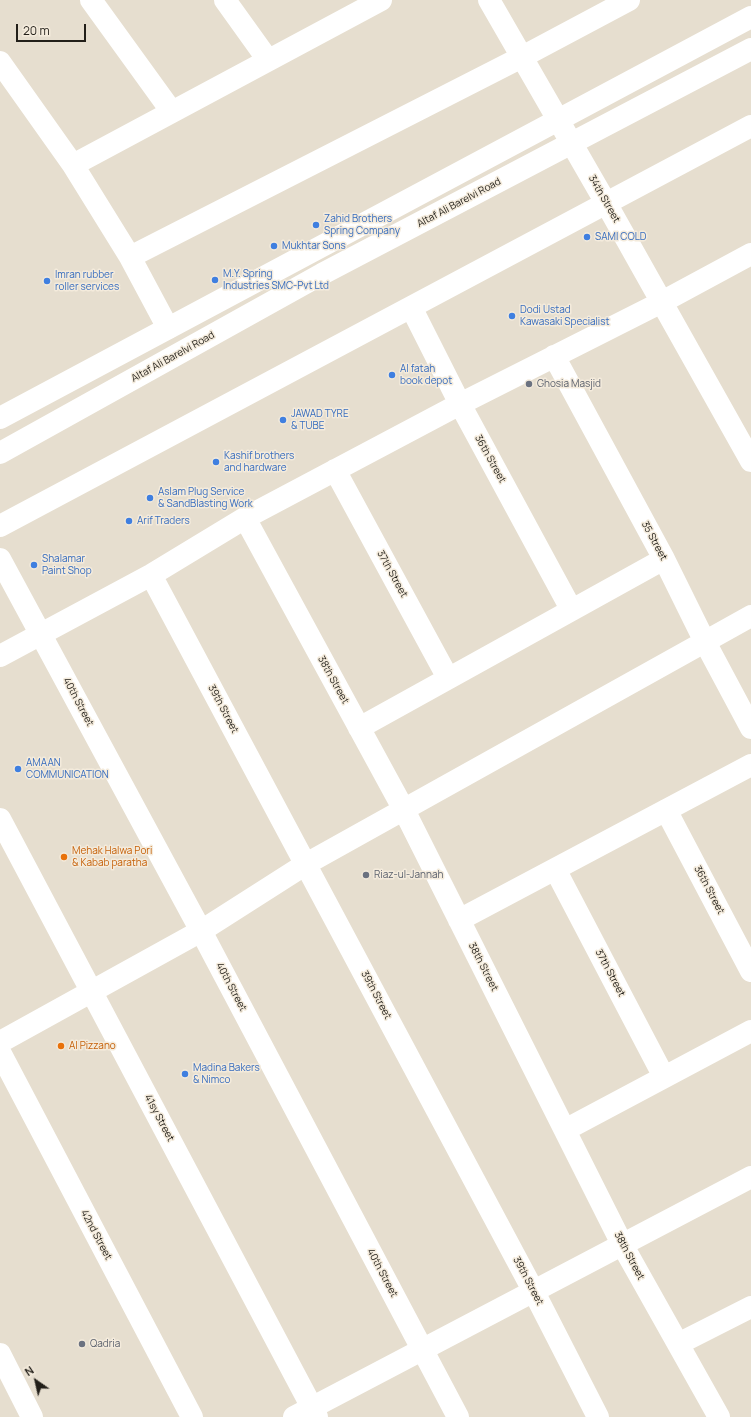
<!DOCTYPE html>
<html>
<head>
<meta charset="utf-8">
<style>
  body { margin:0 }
  #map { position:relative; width:751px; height:1417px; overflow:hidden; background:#e6decf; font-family:Manrope,sans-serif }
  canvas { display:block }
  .north { position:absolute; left:16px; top:1361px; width:40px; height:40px; -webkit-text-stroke:3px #f4ebdc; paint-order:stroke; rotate:326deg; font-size:11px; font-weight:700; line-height:16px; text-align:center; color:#221f19 }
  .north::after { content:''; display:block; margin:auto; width:14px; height:18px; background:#221f19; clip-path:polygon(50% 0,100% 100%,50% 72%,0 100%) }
  .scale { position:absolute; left:16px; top:24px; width:70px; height:18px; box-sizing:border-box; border:2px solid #221f19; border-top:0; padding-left:5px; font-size:12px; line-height:14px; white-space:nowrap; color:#221f19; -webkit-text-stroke:3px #f4ebdc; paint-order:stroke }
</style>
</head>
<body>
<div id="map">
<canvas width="751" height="1417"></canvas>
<div class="north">N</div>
<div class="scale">20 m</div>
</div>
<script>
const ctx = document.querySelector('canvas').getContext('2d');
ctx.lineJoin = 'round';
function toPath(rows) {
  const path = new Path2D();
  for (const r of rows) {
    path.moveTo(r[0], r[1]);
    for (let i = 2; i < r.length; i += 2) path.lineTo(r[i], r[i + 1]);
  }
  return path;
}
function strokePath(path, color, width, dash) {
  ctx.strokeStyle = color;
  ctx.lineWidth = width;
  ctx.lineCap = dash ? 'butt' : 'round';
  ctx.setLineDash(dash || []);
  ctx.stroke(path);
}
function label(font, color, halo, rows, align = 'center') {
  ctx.font = font + ' Manrope,sans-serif';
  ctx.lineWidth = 3;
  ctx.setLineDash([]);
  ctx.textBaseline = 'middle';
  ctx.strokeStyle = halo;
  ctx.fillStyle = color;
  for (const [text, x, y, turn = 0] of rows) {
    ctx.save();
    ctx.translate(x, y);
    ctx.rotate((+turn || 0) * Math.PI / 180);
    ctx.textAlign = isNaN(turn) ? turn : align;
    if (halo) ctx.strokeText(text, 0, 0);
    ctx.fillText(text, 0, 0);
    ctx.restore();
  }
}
const street = toPath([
  [91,0,172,112],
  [225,0,268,60],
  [489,0,606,203,751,461],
  [0,62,73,165,130,257,168,328],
  [73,165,381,0],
  [130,257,522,57,629,0],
  [411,307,460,404,571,609],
  [554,356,664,559,705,642,751,728],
  [335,470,448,678],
  [245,518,404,810,623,1246,719,1417],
  [0,526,751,126],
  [151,575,534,1292,598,1417],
  [0,656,151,575,245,518,460,404,662,302,751,254],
  [359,728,664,559],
  [666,810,751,971],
  [0,819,317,1417],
  [555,869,664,1077],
  [459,920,751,765],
  [0,1042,201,931,306,864,751,616],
  [0,1052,192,1417],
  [565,1130,751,1031],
  [678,1344,751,1307],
  [294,1417,751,1177]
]);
const secondary = toPath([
  [0,418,751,17],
  [0,453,322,274,751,49],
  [0,559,201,931,458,1417],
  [0,1354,32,1417]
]);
const markers = [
  [316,225,4,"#3f7fe0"],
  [587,237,4,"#3f7fe0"],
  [274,246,4,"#3f7fe0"],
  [215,280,4,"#3f7fe0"],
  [47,281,4,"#3f7fe0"],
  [512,316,4,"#3f7fe0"],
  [392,375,4,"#3f7fe0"],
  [529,384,4,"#6b7280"],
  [283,420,4,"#3f7fe0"],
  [216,462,4,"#3f7fe0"],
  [150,498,4,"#3f7fe0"],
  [129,521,4,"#3f7fe0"],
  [34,565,4,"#3f7fe0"],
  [18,769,4,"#3f7fe0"],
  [64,857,4,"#e8710a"],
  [366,875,4,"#6b7280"],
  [61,1046,4,"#e8710a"],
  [185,1074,4,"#3f7fe0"],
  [82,1344,4,"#6b7280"]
];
const streetNames = [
  ["34th Street",604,199,60],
  ["Altaf Ali Barelvi Road",459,203,-28],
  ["Altaf Ali Barelvi Road",173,357,-29],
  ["36th Street",490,459,61],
  ["35 Street",654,541,62],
  ["37th Street",392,574,61],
  ["38th Street",333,680,61],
  ["40th Street",78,702,62],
  ["39th Street",223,709,62],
  ["36th Street",709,890,62],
  ["38th Street",483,967,63],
  ["37th Street",610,973,62],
  ["40th Street",231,987,62],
  ["39th Street",376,995,62],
  ["41sy Street",159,1118,62],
  ["42nd Street",96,1235,62],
  ["38th Street",629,1256,62],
  ["40th Street",382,1273,62],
  ["39th Street",528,1281,62]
];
const shopNames = [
  ["Zahid Brothers",324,219],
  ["Spring Company",324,231],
  ["SAMI COLD",595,237],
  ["Mukhtar Sons",282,246],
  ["M.Y. Spring",223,274],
  ["Industries SMC-Pvt Ltd",223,286],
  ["Imran rubber",55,275],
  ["roller services",55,287],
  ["Dodi Ustad",520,310],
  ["Kawasaki Specialist",520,322],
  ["Al fatah",400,369],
  ["book depot",400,381],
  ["JAWAD TYRE",291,414],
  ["& TUBE",291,426],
  ["Kashif brothers",224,456],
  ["and hardware",224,468],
  ["Aslam Plug Service",158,492],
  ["& SandBlasting Work",158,504],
  ["Arif Traders",137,521],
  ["Shalamar",42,559],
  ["Paint Shop",42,571],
  ["AMAAN",26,763],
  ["COMMUNICATION",26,775],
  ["Madina Bakers",193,1068],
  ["& Nimco",193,1080]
];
const worshipNames = [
  ["Ghosia Masjid",537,384],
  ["Riaz-ul-Jannah",374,875],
  ["Qadria",90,1344]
];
const foodNames = [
  ["Mehak Halwa Pori",72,851],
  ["& Kabab paratha",72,863],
  ["Al Pizzano",69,1046]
];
strokePath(street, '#fff', 22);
strokePath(secondary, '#fff', 22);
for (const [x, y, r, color] of markers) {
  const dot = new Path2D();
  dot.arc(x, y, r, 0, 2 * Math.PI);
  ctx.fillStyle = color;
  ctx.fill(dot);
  strokePath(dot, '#f4ebdc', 1.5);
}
label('10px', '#221f19', '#f4ebdc', streetNames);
label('10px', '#366cbe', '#f4ebdc', shopNames, 'left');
label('10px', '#5b616d', '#f4ebdc', worshipNames, 'left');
label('10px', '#c56008', '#f4ebdc', foodNames, 'left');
</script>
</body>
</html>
